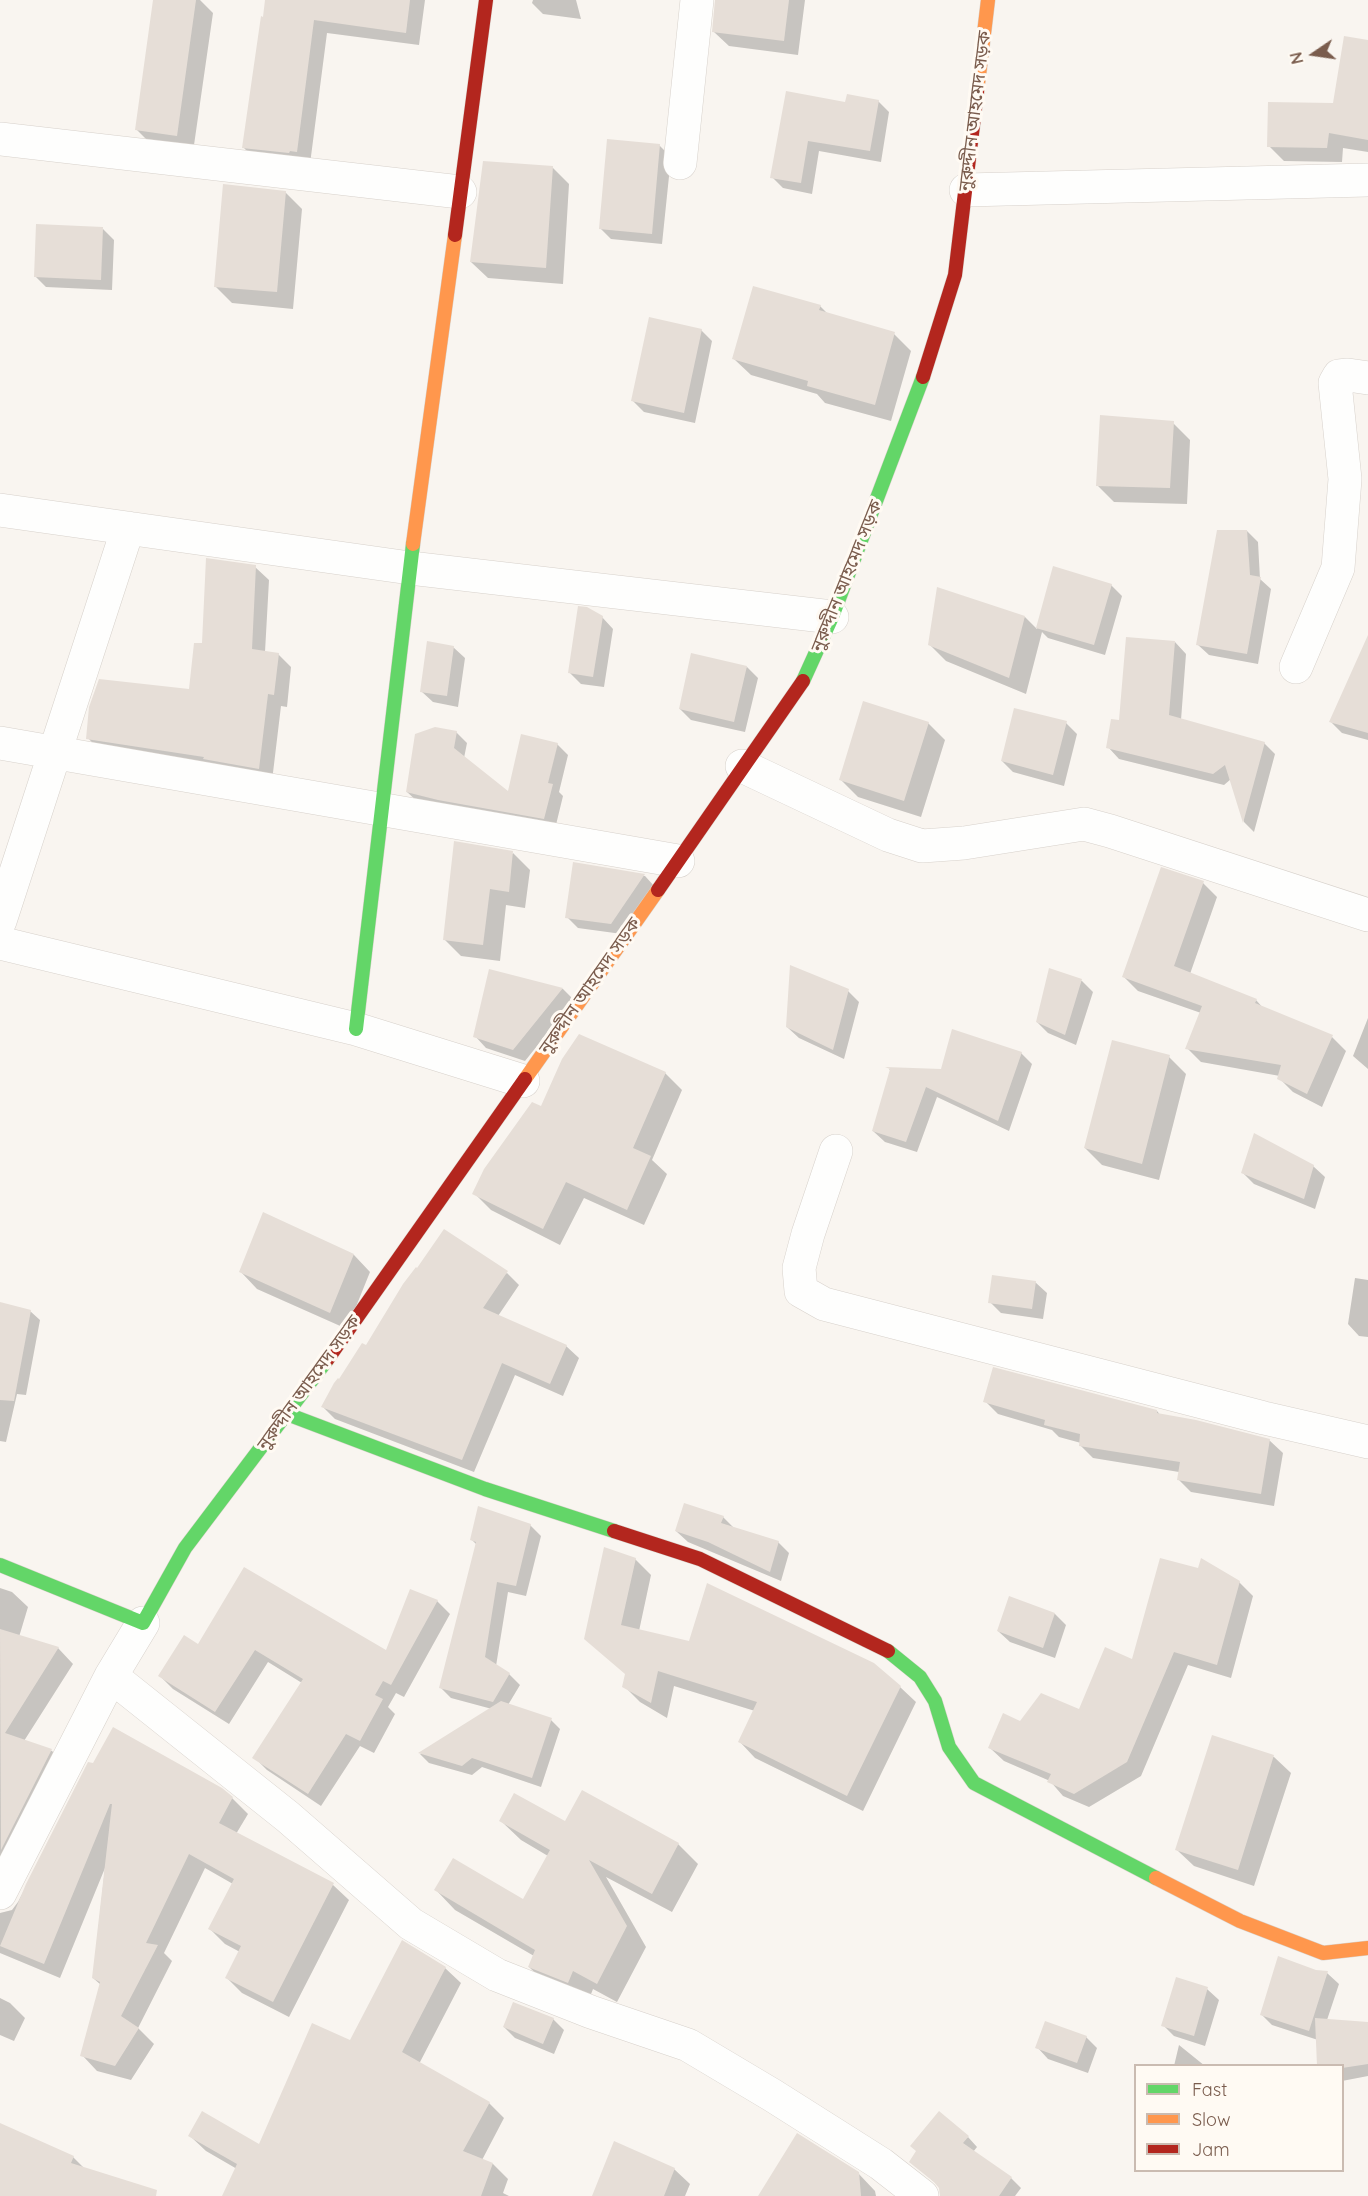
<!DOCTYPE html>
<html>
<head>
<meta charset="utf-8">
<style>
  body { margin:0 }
  #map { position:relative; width:1368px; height:2196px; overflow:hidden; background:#f9f5f0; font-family:Quicksand,sans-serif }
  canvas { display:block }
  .legend { position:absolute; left:1134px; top:2064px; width:210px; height:108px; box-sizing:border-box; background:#fffaf3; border:2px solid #cabbb1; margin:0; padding:8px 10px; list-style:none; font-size:18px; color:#7a5c4d }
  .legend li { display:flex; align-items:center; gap:12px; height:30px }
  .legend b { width:30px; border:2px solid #cabbb1 }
  .north { position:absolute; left:1284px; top:24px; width:60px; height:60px; -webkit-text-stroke:4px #fffaf3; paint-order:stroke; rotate:257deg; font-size:16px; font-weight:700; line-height:24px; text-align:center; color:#7a5c4d }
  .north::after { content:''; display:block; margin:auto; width:21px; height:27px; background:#7a5c4d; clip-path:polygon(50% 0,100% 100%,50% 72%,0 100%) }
</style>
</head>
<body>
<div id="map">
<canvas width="1368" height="2196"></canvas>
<ul class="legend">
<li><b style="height:8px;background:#63d668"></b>Fast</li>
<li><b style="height:8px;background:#ff974d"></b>Slow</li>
<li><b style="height:8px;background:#b3261e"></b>Jam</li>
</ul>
<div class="north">N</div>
</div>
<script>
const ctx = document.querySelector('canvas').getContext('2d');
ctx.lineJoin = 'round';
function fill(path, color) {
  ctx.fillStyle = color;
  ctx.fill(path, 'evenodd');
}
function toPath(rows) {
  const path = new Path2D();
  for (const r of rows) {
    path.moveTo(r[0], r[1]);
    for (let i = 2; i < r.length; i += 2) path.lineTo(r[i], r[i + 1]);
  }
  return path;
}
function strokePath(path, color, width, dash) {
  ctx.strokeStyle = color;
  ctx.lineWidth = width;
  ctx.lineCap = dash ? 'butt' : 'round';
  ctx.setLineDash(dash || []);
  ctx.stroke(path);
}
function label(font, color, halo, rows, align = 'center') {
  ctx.font = font + ' Quicksand,"Noto Sans Bengali",sans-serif';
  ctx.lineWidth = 6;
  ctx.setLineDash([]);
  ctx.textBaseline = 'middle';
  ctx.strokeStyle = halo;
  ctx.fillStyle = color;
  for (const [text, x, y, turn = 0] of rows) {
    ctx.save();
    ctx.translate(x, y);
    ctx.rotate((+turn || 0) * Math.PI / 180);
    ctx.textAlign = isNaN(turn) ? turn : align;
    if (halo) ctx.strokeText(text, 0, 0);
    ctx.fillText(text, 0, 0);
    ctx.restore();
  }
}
const shadow = toPath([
  [155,0,200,0,213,13,193,152,153,146,136,129],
  [267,0,425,0,419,45,327,33,310,164,257,161,244,148],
  [533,0,576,0,581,19,543,14,532,3],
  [717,0,805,0,798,55,729,46,714,32],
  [1368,42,1368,152,1343,148,1342,162,1284,161,1269,146,1335,105],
  [787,92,847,104,878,101,889,112,881,162,819,151,812,194,783,188,772,177],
  [659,145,671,157,662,244,611,239,600,228],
  [552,167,569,184,563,284,488,278,471,262],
  [285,192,302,209,293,309,232,303,215,286],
  [103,229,114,240,112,290,46,287,35,276],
  [820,306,829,315,894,334,911,351,891,421,825,403,817,394,751,375,734,359],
  [701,330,712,341,695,423,644,412,633,401],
  [1173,423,1190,440,1187,504,1114,502,1097,485],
  [1247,531,1258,542,1260,579,1271,589,1258,664,1209,655,1197,644],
  [255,567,269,580,265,652,278,654,291,667,287,707,281,706,272,781,101,752,88,738,190,690,203,645],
  [1054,568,1111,585,1122,596,1105,655,1048,638,1042,632,1026,694,946,661,929,644,1025,617,1037,629],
  [602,617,613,629,604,687,581,684,570,673],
  [1175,642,1186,654,1181,720,1264,743,1275,754,1254,832,1244,822,1231,779,1224,785,1119,759,1108,747],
  [453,647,465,658,458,707,433,702,421,691],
  [747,667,758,678,745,732,691,720,680,709],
  [1368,670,1368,740,1342,733,1331,722],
  [928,723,945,740,921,817,858,797,841,780],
  [1066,723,1077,734,1064,786,1013,772,1002,761],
  [456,732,467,743,464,758,509,793,557,744,568,755,559,792,563,796,555,829,418,802,407,792],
  [513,853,530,870,525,908,506,905,500,961,461,956,444,939],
  [574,863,645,876,655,887,622,934,578,928,567,917],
  [1203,883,1217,897,1190,974,1256,1000,1264,1009,1332,1037,1346,1051,1322,1107,1293,1092,1279,1078,1280,1076,1201,1062,1187,1048,1201,1013,1138,991,1124,977],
  [490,970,563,989,574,1000,525,1061,486,1048,475,1036],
  [1050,970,1082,981,1093,992,1076,1045,1048,1033,1037,1022],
  [848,991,859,1002,844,1059,799,1038,787,1027],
  [1368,1018,1368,1069,1353,1056],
  [1021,1053,1032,1064,1009,1131,937,1097,917,1152,885,1142,873,1131,891,1071,889,1069,943,1070],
  [1169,1057,1186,1074,1159,1180,1102,1165,1085,1148],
  [665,1073,682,1090,652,1160,667,1174,644,1225,584,1198,560,1245,491,1210,474,1193,542,1108],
  [1313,1166,1325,1177,1315,1209,1254,1184,1243,1173],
  [264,1214,354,1255,370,1272,347,1329,257,1289,241,1272],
  [507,1273,519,1285,498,1316,566,1346,579,1358,563,1396,515,1375,474,1472,335,1419,323,1407,366,1347],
  [1355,1278,1368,1280,1368,1337,1359,1336,1348,1324],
  [1035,1282,1047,1293,1043,1319,1001,1313,990,1302],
  [0,1304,30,1311,40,1320,26,1395,17,1394,6,1442,0,1441],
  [985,1401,1157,1411,1161,1416,1269,1440,1283,1453,1274,1506,1191,1492,1178,1479,1179,1472,1093,1458,1080,1445,1081,1443,1059,1437,1052,1430,998,1414],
  [723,1517,734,1528,778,1542,789,1553,781,1581,688,1542,676,1531],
  [530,1525,541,1536,526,1596,508,1592,496,1666,509,1674,520,1685,508,1705,551,1720,560,1729,541,1787,482,1767,472,1775,429,1763,420,1754,492,1709,451,1698,441,1688,477,1545,471,1539],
  [635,1559,651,1575,639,1631,900,1687,916,1702,863,1811,755,1758,740,1742,755,1711,674,1686,667,1718,640,1702,624,1686,627,1675,585,1638],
  [1239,1582,1253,1596,1231,1678,1188,1665,1141,1776,1089,1807,1063,1796,1050,1781,1004,1761,990,1748,1021,1723,1079,1711,1133,1661],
  [0,1588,12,1592,28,1607,19,1637,58,1648,73,1664,24,1741,52,1751,67,1766,0,1897],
  [1010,1598,1055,1614,1066,1625,1055,1658,1010,1642,998,1631],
  [437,1601,450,1614,404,1697,396,1693,388,1707,395,1714,374,1753,360,1746,321,1806,267,1770,254,1757,302,1683,268,1662,229,1724,173,1689,160,1676,198,1646,387,1653],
  [1213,1737,1274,1757,1291,1773,1254,1886,1194,1866,1177,1850],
  [89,1764,232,1798,248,1814,236,1834,333,1885,349,1900,289,2017,242,1993,227,1978,240,1952,225,1944,210,1929,233,1884,205,1868,164,1953,172,1961,138,2028,154,2044,131,2080,97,2071,82,2055,101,1985,93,1978,105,1868,60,1978,0,1953,0,1913,12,1910,18,1902],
  [582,1792,678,1844,698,1864,672,1912,606,1877,646,1947,617,2002,593,1989,588,2002,549,1986,529,1967,534,1956,455,1910,436,1890,524,1901,548,1856,521,1840,501,1821,566,1823],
  [445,1968,461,1983,419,2064,489,2103,504,2118,482,2160,493,2164,508,2179,503,2193,509,2196,224,2196,237,2169,206,2151,190,2136,260,2146,351,2042],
  [1316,1972,1327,1973,1339,1984,1327,2020,1368,2025,1368,2076,1342,2081,1342,2066,1318,2040,1272,2025,1261,2014],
  [1207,1989,1219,2000,1205,2046,1174,2036,1163,2025],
  [0,1998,10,2003,25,2018,14,2041,0,2035],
  [553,2019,564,2030,554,2054,515,2038,504,2027],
  [1086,2037,1097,2048,1088,2073,1048,2059,1037,2047],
  [1179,2045,1205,2066,1174,2066],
  [0,2125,73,2157,85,2169,148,2196,0,2196],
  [968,2137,977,2147,973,2152,1011,2178,1021,2188,1015,2196,942,2196,939,2186,911,2162],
  [674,2169,690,2184,685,2196,593,2196],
  [858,2173,875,2191,876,2196,759,2196]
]);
const building = toPath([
  [153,0,196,0,177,136,135,130],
  [265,0,410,0,406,33,314,20,297,152,290,151,289,153,242,148,261,16,263,17],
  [715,0,789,0,784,41,712,32],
  [1344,36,1368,40,1368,140,1329,133,1327,148,1267,147,1268,102,1333,103],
  [786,91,845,102,847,94,879,100,870,151,808,141,801,183,770,178],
  [607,139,660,144,652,234,599,229],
  [483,161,553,166,546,268,470,262],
  [223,184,286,191,277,292,214,287],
  [36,224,103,227,101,280,34,277],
  [753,286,821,305,819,310,895,332,875,405,807,386,808,381,732,359],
  [649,317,702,329,684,413,631,401],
  [1100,415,1174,421,1170,488,1096,486],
  [1217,530,1247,530,1250,575,1261,577,1247,654,1196,645],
  [206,558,256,565,252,649,279,653,274,695,268,694,259,769,203,759,204,757,86,739,89,707,99,679,189,689,194,643,202,643],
  [1053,566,1112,584,1094,645,1036,628],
  [937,587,1025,616,1009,678,928,645],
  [578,606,587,607,603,616,593,677,568,673],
  [1368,635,1368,733,1329,722],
  [1126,637,1175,641,1169,715,1265,742,1243,823,1225,765,1213,774,1106,748,1111,719,1119,720],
  [427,641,454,646,447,696,420,692],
  [691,653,747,666,734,722,679,709],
  [863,701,929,722,904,801,839,780],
  [1014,708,1067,721,1053,775,1001,761],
  [435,727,457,731,454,748,508,791,521,734,558,743,548,783,553,784,544,819,438,800,406,792,415,734],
  [454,841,513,851,509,892,490,889,483,945,443,940],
  [573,862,645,874,611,924,565,918],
  [1161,867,1204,881,1174,966,1257,999,1255,1003,1333,1035,1307,1094,1277,1079,1281,1065,1185,1049,1202,1006,1122,977],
  [790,965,849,989,833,1050,786,1027],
  [1049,968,1082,979,1065,1035,1036,1022],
  [489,969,563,988,513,1050,473,1037],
  [952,1029,1022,1052,998,1121,926,1087,906,1142,872,1131,890,1069,885,1067,941,1069],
  [579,1034,666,1072,633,1148,651,1156,627,1210,566,1182,543,1229,472,1194,484,1169,532,1102,541,1106,562,1059],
  [1112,1040,1170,1055,1142,1164,1084,1148],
  [1254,1133,1314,1165,1304,1199,1241,1173],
  [263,1212,354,1254,330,1313,239,1272],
  [444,1229,508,1271,483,1308,567,1345,550,1384,502,1363,462,1460,321,1407,334,1383,338,1378,339,1379,362,1343,366,1345,403,1284,416,1267,417,1268],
  [992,1275,1036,1281,1032,1309,988,1303],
  [0,1302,31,1310,14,1401,0,1400],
  [993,1367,1157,1410,1157,1413,1196,1420,1270,1439,1261,1494,1177,1480,1180,1462,1079,1446,1080,1434,1044,1425,1045,1420,983,1402],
  [684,1503,724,1516,721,1523,779,1541,770,1572,708,1542,675,1531],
  [478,1506,531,1524,516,1586,497,1582,485,1657,510,1673,493,1702,439,1688,476,1542,470,1540],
  [604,1547,636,1558,621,1625,689,1641,707,1583,874,1663,901,1686,847,1796,738,1742,757,1702,658,1671,651,1703,622,1687,625,1674,584,1639],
  [1160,1558,1198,1568,1201,1558,1240,1581,1217,1665,1174,1652,1127,1762,1074,1794,1047,1782,1051,1774,988,1748,1003,1713,1020,1721,1041,1693,1079,1709,1105,1647,1132,1659],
  [244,1567,386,1650,410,1589,438,1600,391,1685,383,1681,375,1695,383,1699,360,1741,346,1734,308,1794,252,1758,303,1679,255,1650,215,1712,158,1676,184,1635,198,1644],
  [1009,1596,1055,1613,1043,1648,997,1631],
  [0,1629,59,1647,5,1733,52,1749,1,1850],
  [501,1701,552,1718,532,1778,472,1758,462,1766,418,1753],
  [113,1727,222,1788,233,1797,219,1823,334,1883,273,2002,225,1978,241,1946,208,1929,234,1879,189,1854,146,1943,158,1945,121,2016,139,2028,115,2066,80,2056,100,1982,92,1978,112,1804,110,1804,44,1964,0,1946,26,1884,88,1762,93,1763],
  [1212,1735,1274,1755,1238,1870,1175,1850],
  [582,1790,679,1843,652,1894,589,1860,627,1926,597,1984,573,1971,568,1983,528,1967,535,1950,434,1890,453,1858,523,1899,550,1850,499,1821,514,1793,565,1821],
  [402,1940,446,1967,402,2052,490,2102,463,2151,493,2163,481,2196,222,2196,237,2164,188,2136,202,2111,259,2144,312,2023,350,2040],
  [1278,1956,1316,1970,1328,1971,1309,2031,1260,2015],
  [1176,1977,1208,1987,1194,2036,1161,2026],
  [513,2002,554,2018,543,2044,503,2027],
  [1315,2018,1368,2022,1368,2064,1342,2068,1342,2066,1317,2066],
  [1045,2021,1087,2036,1077,2063,1035,2048],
  [939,2111,969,2136,963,2143,1012,2177,999,2196,940,2196,939,2188,934,2182,909,2162,916,2151,910,2146],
  [0,2123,74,2156,71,2163,157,2190,156,2196,0,2196],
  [797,2133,859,2172,861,2196,758,2196],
  [614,2141,675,2168,664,2196,592,2196]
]);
const street = toPath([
  [0,139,460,192],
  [680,163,697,0],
  [966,190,1368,180],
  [0,510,410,568,832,617],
  [1296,667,1338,568,1345,479,1335,383,1339,376,1348,375,1368,378],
  [0,743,678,861],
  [742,766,888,835,922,846,964,843,1084,824,1110,831,1368,915],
  [0,921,128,528],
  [0,943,356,1029,523,1081],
  [836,1151,808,1234,799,1268,801,1291,824,1304,1264,1418,1368,1442],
  [111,1676,288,1817,411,1924,497,1975,591,2012,688,2045,772,2095,881,2164,922,2196],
  [0,1893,111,1676,143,1623]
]);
const fast = toPath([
  [803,681,832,617,923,377],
  [356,1029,413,544],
  [287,1414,485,1489,614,1531],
  [0,1565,143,1623,185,1548,327,1360],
  [888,1651,920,1677,935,1701,949,1747,974,1783,1156,1878]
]);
const slow = toPath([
  [977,92,988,0],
  [413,544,455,235],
  [525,1079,658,890],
  [1156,1878,1240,1921,1323,1953,1368,1948]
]);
const jam = toPath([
  [455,235,486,0],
  [923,377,955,275,977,92],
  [658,890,803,681],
  [327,1360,525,1079],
  [614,1531,700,1559,888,1651]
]);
const streetNames = [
  ["নুরুদ্দীন আহমেদ সড়ক",975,111,-83],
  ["নুরুদ্দীন আহমেদ সড়ক",847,576,-68],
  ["নুরুদ্দীন আহমেদ সড়ক",590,986,-55],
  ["নুরুদ্দীন আহমেদ সড়ক",309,1383,-54]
];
fill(shadow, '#0003');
fill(building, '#e6ded7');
strokePath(street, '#d7d1cb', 34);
strokePath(fast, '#d9d2cb', 15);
strokePath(slow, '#d9d2cb', 15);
strokePath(jam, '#d9d2cb', 15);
strokePath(street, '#fefefd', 33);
strokePath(fast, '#63d668', 14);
strokePath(slow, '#ff974d', 14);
strokePath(jam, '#b3261e', 14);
label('18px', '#7a5c4d', '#fffaf3', streetNames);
</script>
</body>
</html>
